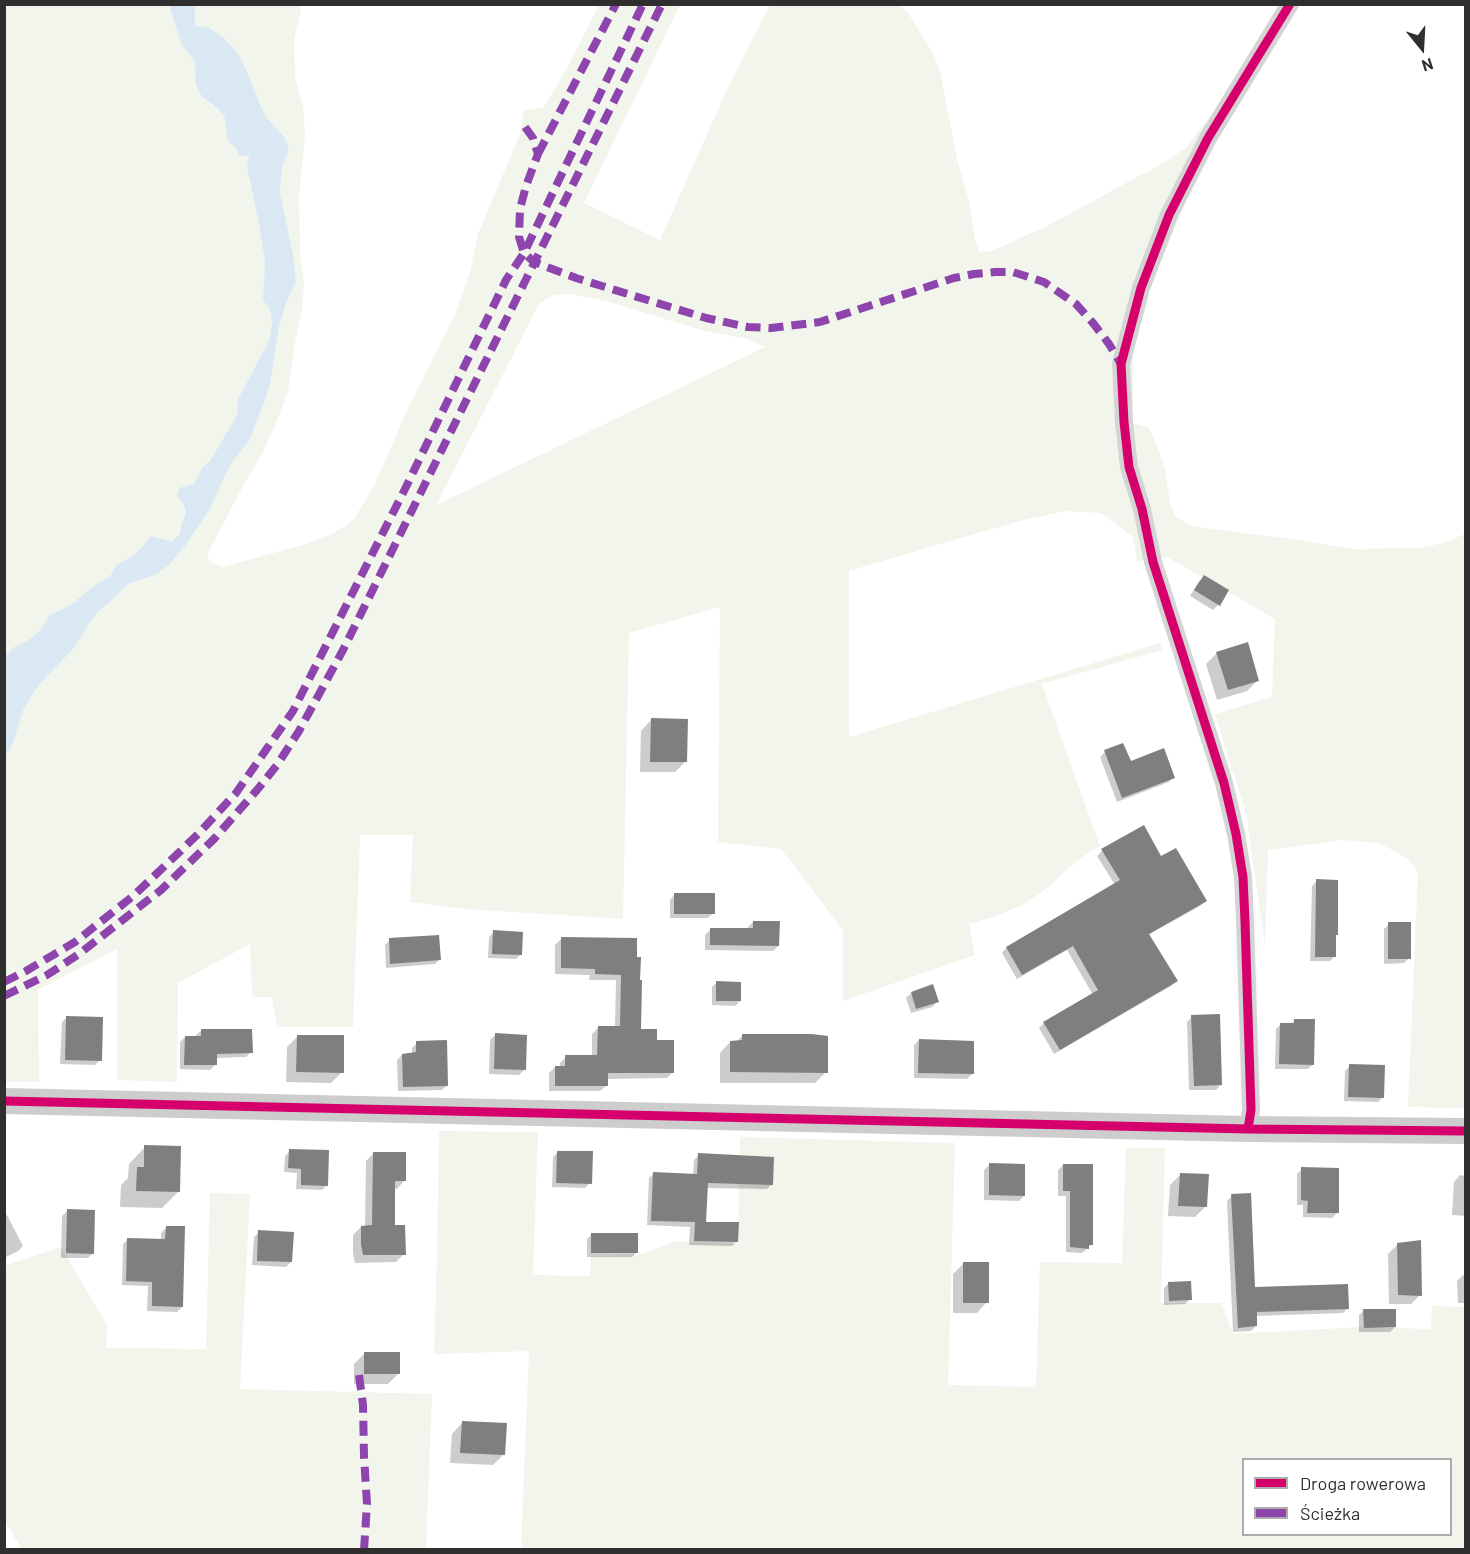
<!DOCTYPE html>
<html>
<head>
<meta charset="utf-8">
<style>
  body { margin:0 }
  #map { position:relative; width:1470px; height:1554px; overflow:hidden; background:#fff; font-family:Barlow,sans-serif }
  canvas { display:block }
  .frame { position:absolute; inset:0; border:6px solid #2f2f2f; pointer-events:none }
  .legend { position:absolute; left:1242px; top:1458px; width:210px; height:78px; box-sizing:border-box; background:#fff; border:2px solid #acacac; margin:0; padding:8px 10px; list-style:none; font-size:18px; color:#2f2f2f }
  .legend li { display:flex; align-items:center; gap:12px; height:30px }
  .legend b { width:30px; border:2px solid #acacac }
  .north { position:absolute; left:1392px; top:18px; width:60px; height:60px; -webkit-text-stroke:4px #fff; paint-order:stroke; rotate:162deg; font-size:16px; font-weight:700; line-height:24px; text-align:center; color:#2f2f2f }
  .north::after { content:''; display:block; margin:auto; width:21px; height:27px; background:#2f2f2f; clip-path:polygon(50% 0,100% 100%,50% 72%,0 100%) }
</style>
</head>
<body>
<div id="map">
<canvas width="1470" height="1554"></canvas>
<div class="frame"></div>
<ul class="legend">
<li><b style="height:8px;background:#d6006c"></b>Droga rowerowa</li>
<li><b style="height:8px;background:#8e44ad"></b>Ścieżka</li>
</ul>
<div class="north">N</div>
</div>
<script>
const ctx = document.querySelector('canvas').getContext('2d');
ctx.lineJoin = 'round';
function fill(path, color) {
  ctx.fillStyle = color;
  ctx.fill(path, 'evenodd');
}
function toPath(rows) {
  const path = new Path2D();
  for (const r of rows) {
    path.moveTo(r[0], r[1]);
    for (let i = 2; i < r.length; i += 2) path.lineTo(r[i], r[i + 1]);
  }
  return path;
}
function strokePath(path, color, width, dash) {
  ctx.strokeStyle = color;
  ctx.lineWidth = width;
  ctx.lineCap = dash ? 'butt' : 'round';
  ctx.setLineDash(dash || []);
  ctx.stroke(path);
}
const green = toPath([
  [5,5,169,5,182,46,192,57,195,63,202,97,224,115,225,123,239,155,249,156,247,167,259,224,265,263,263,300,270,310,272,324,269,341,238,399,237,415,210,461,202,468,184,505,183,523,179,534,173,541,150,536,143,546,134,555,117,565,110,576,94,586,71,605,50,615,41,629,28,641,14,647,5,656],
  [195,5,302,5,294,40,295,76,303,108,305,135,299,195,300,254,304,285,302,309,294,348,288,392,273,430,261,456,244,484,207,555,211,563,223,567,306,544,330,535,348,524,355,517,374,486,404,417,455,315,470,272,478,234,520,134,524,110,544,107,567,68,599,5,680,5,584,203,660,240,726,92,770,5,900,5,908,13,934,55,940,71,957,159,969,201,975,239,979,252,992,251,1049,225,1163,163,1187,147,1205,122,1224,128,1197,174,1152,283,1139,324,1133,354,1133,423,1149,428,1159,451,1165,469,1170,503,1175,516,1191,526,1291,539,1353,549,1419,548,1443,543,1465,534,1465,1108,1408,1107,1418,872,1409,860,1395,851,1377,843,1342,840,1268,850,1265,946,1246,813,1215,714,1272,697,1275,619,1228,592,1228,589,1204,575,1202,577,1167,557,1137,561,1133,537,1101,513,1065,511,1020,521,950,541,849,571,849,737,1160,643,1162,650,1042,684,1100,846,1088,853,1065,871,1045,890,1022,905,993,917,969,924,975,955,843,1001,843,930,781,849,718,842,720,607,629,633,623,919,464,909,410,902,413,835,360,835,353,1027,277,1027,272,997,252,997,250,944,178,983,177,1082,117,1080,117,949,38,990,39,1082,5,1082,4,755,12,746,24,708,38,686,75,647,89,623,101,609,112,600,128,584,155,575,169,565,185,546,210,509,221,484,232,462,249,441,264,403,270,384,279,327,286,303,296,282,280,193,282,167,289,150,285,138,266,117,258,100,247,71,237,52,224,38,195,26],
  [571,294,610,302,701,330,748,339,765,347,436,505,539,304,554,295],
  [439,1131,538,1132,533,1275,590,1276,591,1256,639,1255,676,1241,738,1244,740,1137,955,1143,948,1385,1036,1387,1040,1262,1122,1263,1126,1148,1165,1148,1161,1303,1221,1303,1233,1334,1361,1327,1431,1329,1432,1306,1465,1307,1465,1549,521,1549,529,1351,434,1354,437,1256],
  [1244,1460,1450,1460,1450,1534,1244,1534],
  [210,1193,250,1194,240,1389,432,1394,426,1549,22,1549,5,1522,4,1270,7,1265,61,1247,107,1325,106,1348,206,1349]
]);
const water = toPath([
  [169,5,195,5,195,26,208,27,224,38,237,52,247,71,258,100,266,117,285,138,289,150,282,167,280,193,293,255,296,282,286,303,279,327,270,384,264,403,249,441,232,462,221,484,210,509,185,546,169,565,155,575,128,584,112,600,101,609,89,623,75,647,38,686,24,708,12,746,5,755,5,656,14,647,28,641,41,629,50,615,71,605,94,586,110,576,117,565,134,555,143,546,150,536,172,541,179,535,185,513,184,505,177,496,179,488,194,484,202,468,210,461,237,415,238,399,269,341,272,324,270,310,263,300,265,263,259,224,247,167,249,156,239,156,235,147,228,141,224,115,212,104,202,97,196,84,195,63,192,57,182,46]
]);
const shadow = toPath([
  [1204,577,1218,605,1213,610,1190,596,1199,581],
  [1217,653,1258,680,1247,691,1217,700,1206,664],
  [651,720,686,761,675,772,640,772,641,731],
  [1105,752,1130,763,1173,777,1169,782,1117,802,1100,757],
  [1102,851,1161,858,1205,901,1200,906,1148,935,1176,981,1171,986,1054,1054,1039,1028,1044,1023,1093,995,1067,950,1017,979,1002,953,1006,948,1115,885,1097,856],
  [1317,881,1335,956,1330,961,1310,961,1312,886],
  [675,894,713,913,708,918,670,918,670,900],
  [753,922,778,946,773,951,705,950,705,935,710,930,748,930,748,927],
  [1389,924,1409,958,1404,963,1384,964,1384,929],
  [494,932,521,954,516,959,488,958,489,937],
  [561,939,636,940,639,1031,656,1042,673,1072,667,1078,607,1079,607,1085,600,1091,549,1091,549,1073,555,1067,560,1067,560,1063,566,1057,592,1057,592,1034,598,1028,615,1028,616,980,589,980,590,975,555,974,555,945],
  [390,940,440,959,435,964,386,968,385,945],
  [717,982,740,1001,735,1006,712,1005,712,987],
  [911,993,937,1002,932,1007,911,1013,906,998],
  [67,1017,100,1060,95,1065,60,1064,62,1022],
  [1192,1017,1221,1085,1216,1090,1189,1090,1187,1022],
  [1295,1020,1313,1064,1308,1069,1275,1069,1276,1029,1281,1024,1291,1024],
  [202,1030,251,1052,246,1057,215,1058,215,1065,210,1070,180,1069,180,1042,185,1037,196,1038,196,1035],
  [495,1035,524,1070,519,1075,489,1074,490,1040],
  [743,1035,826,1072,815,1083,720,1083,720,1053,730,1042,736,1042],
  [297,1037,342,1072,331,1083,286,1082,287,1047],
  [919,1040,972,1074,967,1079,914,1078,914,1045],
  [417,1043,447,1085,442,1090,398,1091,397,1060,402,1055,412,1054,412,1048],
  [1350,1066,1383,1097,1378,1102,1344,1101,1345,1071],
  [145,1147,178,1192,162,1208,120,1207,121,1185,128,1178,129,1164],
  [290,1151,327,1185,322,1190,296,1189,297,1173,284,1172,285,1156],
  [558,1152,590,1183,585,1188,552,1187,553,1157],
  [374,1153,404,1181,397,1189,393,1189,393,1227,404,1254,396,1262,355,1263,353,1253,353,1235,361,1227,365,1227,366,1161],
  [699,1155,772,1184,767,1189,707,1188,705,1223,737,1241,732,1246,689,1245,690,1227,647,1225,649,1178,654,1173,693,1175,694,1160],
  [989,1165,1024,1196,1019,1201,984,1200,984,1170],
  [1063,1165,1092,1244,1082,1253,1066,1252,1066,1196,1058,1196,1058,1170],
  [1302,1169,1337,1213,1332,1218,1303,1217,1303,1205,1297,1205,1297,1174],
  [1181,1174,1206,1206,1195,1217,1168,1216,1170,1185],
  [1460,1175,1466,1176,1466,1216,1452,1215,1454,1182],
  [1232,1196,1254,1289,1348,1308,1343,1313,1255,1316,1256,1326,1251,1331,1233,1332,1227,1201],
  [67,1211,93,1253,88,1258,61,1258,62,1216],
  [7,1215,23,1246,18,1251,4,1258,4,1216],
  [166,1228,182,1307,177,1312,147,1311,148,1286,122,1285,123,1244,128,1239,161,1240,161,1233],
  [259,1232,291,1262,286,1267,252,1265,254,1237],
  [592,1234,637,1252,632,1257,587,1257,587,1239],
  [1398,1244,1420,1295,1411,1304,1389,1304,1388,1254],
  [964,1263,987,1302,977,1313,953,1313,953,1274],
  [1463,1275,1466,1275,1466,1303,1458,1303,1457,1281],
  [1169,1283,1190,1299,1185,1304,1164,1305,1164,1288],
  [1364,1310,1395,1327,1390,1332,1359,1332,1359,1315],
  [365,1353,399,1373,388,1384,354,1384,354,1364],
  [462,1423,504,1454,493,1465,450,1463,452,1434]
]);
const building = toPath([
  [1204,575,1229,590,1220,606,1194,590],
  [1248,642,1259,681,1228,690,1216,652],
  [651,718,688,719,687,762,650,762],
  [1123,743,1131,761,1164,748,1175,778,1122,798,1104,750],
  [1144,825,1161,856,1176,848,1207,901,1149,934,1178,981,1060,1050,1043,1022,1098,990,1073,946,1022,975,1006,947,1120,880,1101,849],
  [1316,879,1338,880,1338,935,1336,935,1336,957,1315,957],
  [674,893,715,893,715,914,674,914],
  [753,921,780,921,779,946,710,945,710,928,753,928],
  [1388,922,1411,922,1411,959,1388,959],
  [493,930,523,932,522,955,492,954],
  [439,935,441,960,390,964,389,938],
  [561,937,637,938,637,957,641,957,640,980,642,980,641,1029,657,1029,657,1040,674,1040,674,1073,608,1073,608,1086,555,1086,555,1066,565,1066,565,1055,597,1055,598,1026,620,1026,621,975,595,974,595,969,561,968],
  [716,981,741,982,741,1001,716,1001],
  [933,984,939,1002,916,1009,911,992],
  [1220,1014,1222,1085,1194,1086,1191,1015],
  [66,1016,103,1017,102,1061,65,1060],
  [1294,1019,1315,1019,1314,1065,1279,1064,1280,1023,1294,1023],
  [201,1029,252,1029,253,1053,217,1054,217,1065,184,1065,185,1036,201,1036],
  [495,1033,527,1035,526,1070,494,1069],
  [742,1034,812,1034,828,1036,828,1073,730,1072,730,1041,742,1040],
  [297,1035,344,1035,344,1073,296,1072],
  [919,1039,974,1041,974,1074,918,1073],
  [447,1040,448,1086,403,1087,402,1054,416,1052,416,1041],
  [1349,1064,1385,1065,1384,1098,1348,1097],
  [144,1145,181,1146,180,1192,136,1191,137,1167,144,1167],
  [289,1149,329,1150,328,1186,301,1185,301,1169,288,1168],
  [557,1151,593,1151,592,1184,556,1183],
  [373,1152,406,1152,406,1181,395,1181,395,1225,405,1225,406,1255,363,1255,361,1244,361,1226,372,1225],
  [698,1153,774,1157,773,1185,708,1183,706,1222,739,1222,738,1242,694,1241,695,1222,651,1221,653,1172,697,1174],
  [989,1163,1025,1164,1025,1196,989,1195],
  [1063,1164,1093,1164,1093,1245,1089,1245,1089,1249,1070,1247,1070,1191,1063,1191],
  [1301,1167,1339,1168,1339,1213,1307,1213,1308,1201,1301,1200],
  [1180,1173,1209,1174,1207,1207,1178,1206],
  [1251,1193,1255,1287,1348,1284,1349,1309,1257,1312,1257,1326,1238,1328,1231,1194],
  [67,1209,95,1210,94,1254,66,1253],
  [166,1226,185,1226,183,1307,152,1306,152,1282,126,1281,127,1238,165,1239],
  [258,1230,294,1232,292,1262,257,1261],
  [591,1233,638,1233,638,1253,591,1253],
  [1421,1240,1422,1296,1398,1295,1397,1243],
  [963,1262,989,1262,989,1303,963,1303],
  [1191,1281,1192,1300,1169,1301,1168,1282],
  [1363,1309,1396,1309,1396,1327,1364,1328],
  [364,1352,400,1352,400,1374,364,1374],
  [462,1421,507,1423,505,1455,460,1453]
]);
const street = toPath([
  [1248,1129,1251,1110,1245,921,1243,877,1236,834,1224,783,1153,562,1142,509,1129,467,1124,422,1121,364,1141,288,1169,215,1208,138,1290,4]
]);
const secondary = toPath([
  [4,1101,1248,1129,1466,1131]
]);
const quiet = toPath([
  [525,127,533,138,538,154,526,186,520,209,519,237,524,253,534,262,576,278,706,318,748,327,771,328,820,322,954,278,974,274,995,272,1013,272,1044,282,1076,304,1093,323,1109,344,1121,364],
  [538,154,616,4],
  [4,982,26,971,75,942,132,897,168,863,198,834,236,793,293,711,406,487,506,280,524,253,643,4],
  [4,996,47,975,79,954,161,890,214,839,257,790,277,765,299,731,343,650,662,4],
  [359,1375,363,1405,364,1456,367,1504,364,1550]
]);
const cycleway = toPath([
  [4,1101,1248,1129,1466,1131],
  [1248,1129,1251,1110,1245,921,1243,877,1236,834,1224,783,1153,562,1142,509,1129,467,1124,422,1121,364,1141,288,1169,215,1208,138,1290,4]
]);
fill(green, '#f1f5ec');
fill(water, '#d9e8f2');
fill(shadow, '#0003');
fill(building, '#7f7f7f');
strokePath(street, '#d4d4d4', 18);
strokePath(secondary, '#cdcdcd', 26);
strokePath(quiet, '#8e44ad', 8, [15, 8]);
strokePath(cycleway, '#d6006c', 9);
</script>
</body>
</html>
